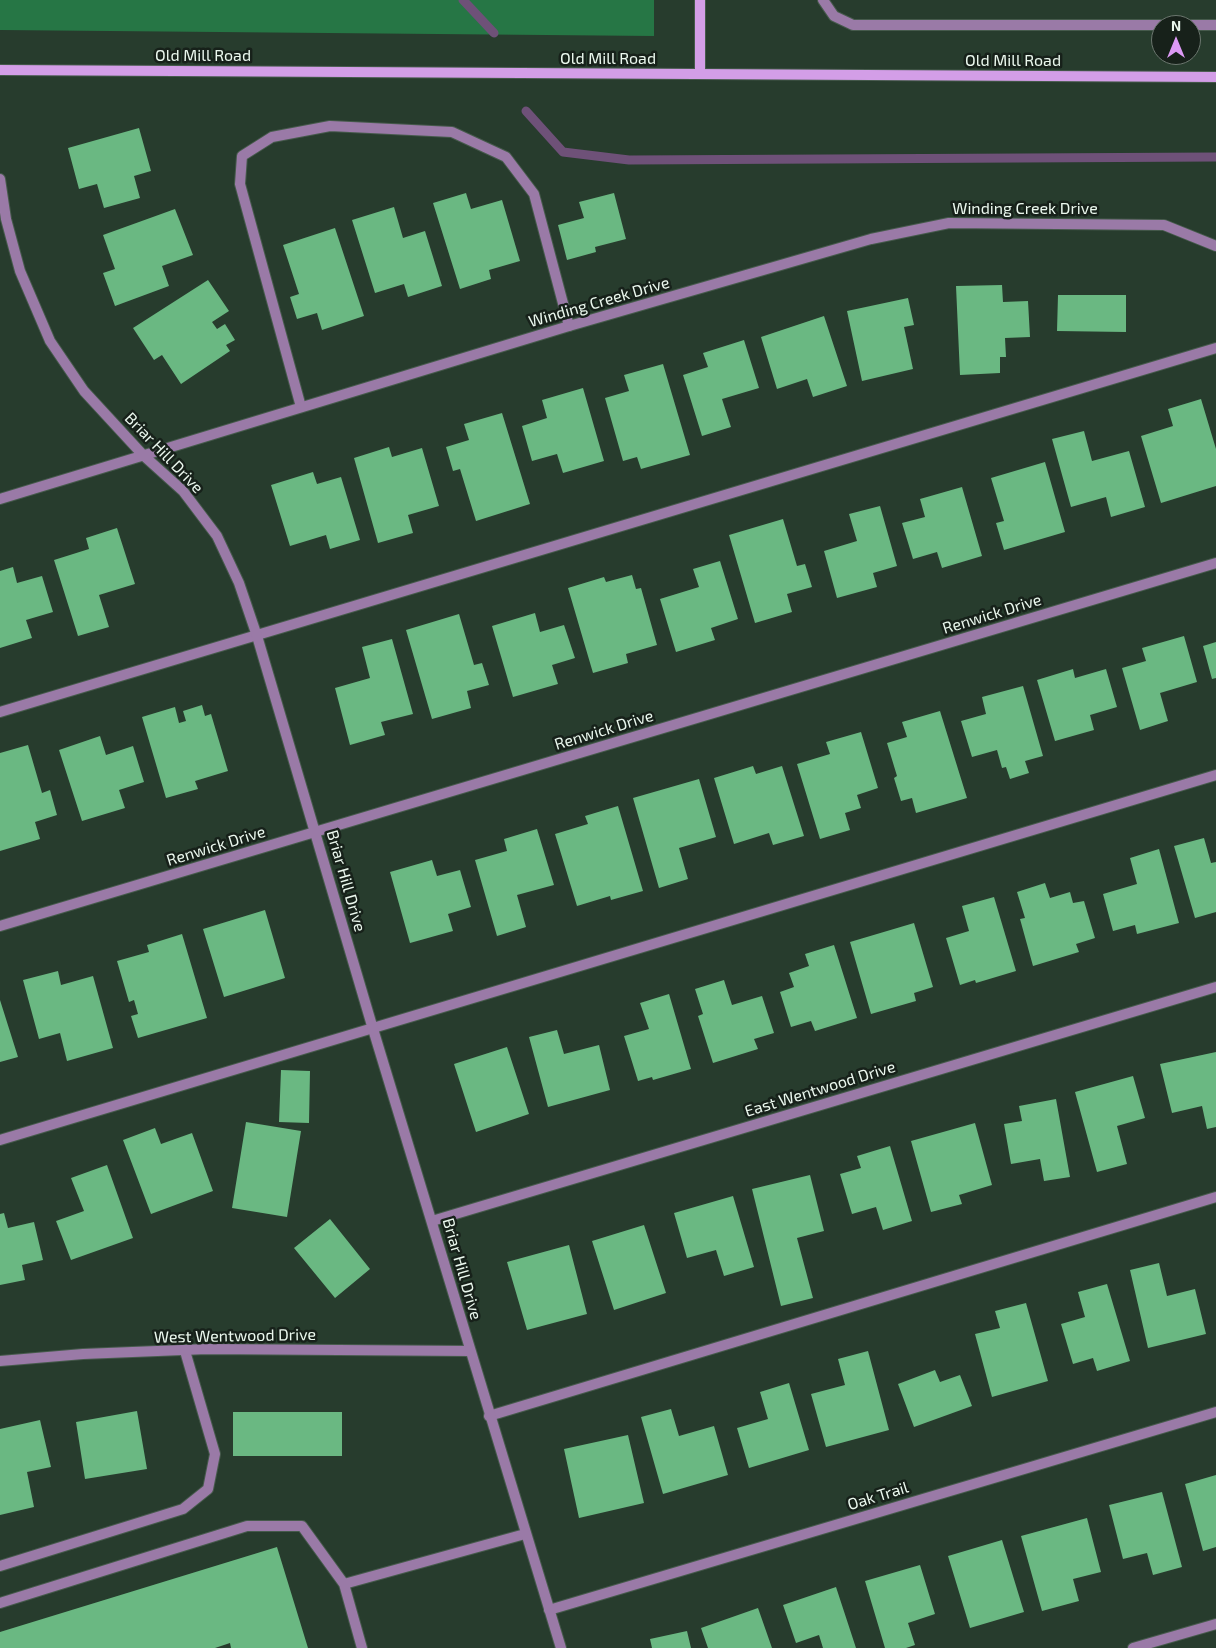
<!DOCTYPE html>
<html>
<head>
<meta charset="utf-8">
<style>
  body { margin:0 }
  #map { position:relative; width:1216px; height:1648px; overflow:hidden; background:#273c2d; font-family:"Exo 2",sans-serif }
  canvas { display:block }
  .north { position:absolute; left:1151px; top:15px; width:50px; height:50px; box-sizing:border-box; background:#17211a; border:1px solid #6c776f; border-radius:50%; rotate:0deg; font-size:14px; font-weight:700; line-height:20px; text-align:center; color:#ebf8ee }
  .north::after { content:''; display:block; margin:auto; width:18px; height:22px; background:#dc99f4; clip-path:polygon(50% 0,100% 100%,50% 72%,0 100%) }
</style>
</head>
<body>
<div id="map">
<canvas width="1216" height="1648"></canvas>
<div class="north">N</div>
</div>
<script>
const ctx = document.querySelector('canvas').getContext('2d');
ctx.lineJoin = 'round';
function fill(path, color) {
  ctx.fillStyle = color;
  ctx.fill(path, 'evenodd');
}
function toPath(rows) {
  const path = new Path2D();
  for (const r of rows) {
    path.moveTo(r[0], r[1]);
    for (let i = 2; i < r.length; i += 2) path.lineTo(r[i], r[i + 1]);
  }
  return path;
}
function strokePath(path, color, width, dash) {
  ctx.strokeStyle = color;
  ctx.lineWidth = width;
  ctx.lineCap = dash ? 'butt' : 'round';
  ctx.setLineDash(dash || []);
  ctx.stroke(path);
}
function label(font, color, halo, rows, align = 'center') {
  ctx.font = font + ' "Exo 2",sans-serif';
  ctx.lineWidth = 5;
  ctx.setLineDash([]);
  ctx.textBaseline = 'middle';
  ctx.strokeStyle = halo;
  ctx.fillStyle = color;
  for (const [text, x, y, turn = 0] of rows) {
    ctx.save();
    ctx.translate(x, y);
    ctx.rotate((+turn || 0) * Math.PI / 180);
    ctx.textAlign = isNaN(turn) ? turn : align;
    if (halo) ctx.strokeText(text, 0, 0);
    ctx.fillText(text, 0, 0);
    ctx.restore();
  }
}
const forest = toPath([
  [0,0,654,0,654,36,0,30]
]);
const stream = toPath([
  [463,0,494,33],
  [526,111,563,152,629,160,1216,157]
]);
const building = toPath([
  [139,128,151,171,134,176,140,198,104,208,97,184,79,189,68,148],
  [466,193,471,209,502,200,520,261,489,270,491,279,460,289,433,203],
  [614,193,626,239,595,247,596,252,567,260,558,225,584,218,579,202],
  [394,207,403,238,425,231,442,286,408,297,404,284,375,293,352,220],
  [175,209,193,255,162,266,169,286,115,306,103,273,115,269,103,235],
  [335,228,364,316,322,330,317,313,297,319,290,297,299,294,283,245],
  [208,280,229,311,212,322,217,329,225,324,235,340,226,345,230,351,181,384,162,355,154,360,133,328],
  [1002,285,1003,302,1028,301,1030,337,1005,338,1006,357,1000,357,1000,373,960,375,956,286],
  [1058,295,1126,295,1126,332,1057,331],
  [908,298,914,325,904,327,913,369,862,381,847,311],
  [824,316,847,386,813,397,807,379,777,389,761,337],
  [744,340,759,388,722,399,731,427,702,436,683,375,708,367,703,353],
  [663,364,690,455,641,469,637,457,623,461,605,398,629,391,624,375],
  [583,388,604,461,563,473,557,454,532,461,522,426,547,418,542,400],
  [1201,399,1216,449,1216,486,1161,503,1141,436,1173,426,1168,409],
  [502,413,530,504,476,521,460,469,453,471,446,447,469,440,464,424],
  [1084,431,1092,461,1129,451,1145,507,1111,517,1106,497,1071,507,1052,439],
  [389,447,392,457,422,448,439,506,408,515,413,533,378,543,354,458],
  [1045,462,1065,532,1004,550,996,523,1004,521,991,478],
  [313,472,317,484,341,477,360,540,330,549,326,535,290,546,271,485],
  [962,487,982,556,942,568,937,552,913,559,902,523,925,517,920,499],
  [880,506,897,566,873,573,877,587,837,598,824,551,857,541,849,514],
  [783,519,797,566,805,564,812,587,787,594,792,612,755,623,729,535],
  [117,528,135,584,99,595,109,627,78,636,54,560,89,549,86,538],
  [720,561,738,619,711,628,715,640,676,652,660,599,699,587,693,569],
  [13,567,17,583,42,576,53,612,26,620,32,638,0,648,0,571],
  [632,575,636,589,641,588,657,645,626,654,628,663,593,673,568,588,604,577,606,582],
  [535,613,540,632,564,625,575,658,552,665,558,684,513,697,492,626],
  [459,614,474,665,482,663,489,685,467,691,471,708,432,719,406,630],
  [1184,636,1197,682,1160,693,1168,721,1140,730,1122,668,1146,661,1142,648],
  [392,639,413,714,381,722,385,735,350,745,335,688,370,678,362,647],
  [1216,642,1216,678,1212,679,1203,646],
  [1073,669,1075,678,1106,669,1117,707,1090,715,1094,730,1055,741,1037,680],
  [1023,686,1043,756,1025,761,1029,773,1010,779,1006,767,1002,768,997,750,972,757,961,721,986,714,982,697],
  [202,705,205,716,211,714,228,771,195,781,198,789,166,798,142,717,175,707,179,723,186,721,183,711],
  [940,711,967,798,916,813,912,798,901,801,894,778,897,776,887,743,907,737,902,722],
  [861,732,878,788,857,795,861,808,845,813,850,830,820,839,797,764,830,754,826,742],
  [100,736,106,755,133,746,144,782,119,790,125,808,82,821,59,750],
  [28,745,42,793,50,790,57,815,35,822,40,839,0,851,0,753],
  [753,766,756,774,782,766,804,836,773,845,769,833,734,844,714,778],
  [699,779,716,837,679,848,688,879,659,888,633,798],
  [618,806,643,891,611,900,610,896,577,906,555,834,588,824,585,816],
  [537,829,554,885,517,895,526,927,497,936,475,860,507,851,504,839],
  [1204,838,1211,863,1216,862,1216,912,1195,918,1174,846],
  [1159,849,1179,923,1137,934,1135,925,1113,931,1103,894,1137,884,1130,858],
  [432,860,437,876,460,870,471,907,448,914,453,931,410,943,390,872],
  [1045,883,1050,898,1070,892,1073,903,1084,901,1095,938,1076,944,1079,952,1033,966,1020,919,1025,918,1017,892],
  [994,897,1016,971,976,983,975,980,960,985,946,938,969,931,962,906],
  [265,910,285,978,224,997,203,929],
  [914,923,933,987,914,993,916,1001,871,1014,850,942],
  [182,934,207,1018,138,1038,131,1016,138,1014,134,1000,129,1002,117,961,149,952,147,945],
  [834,945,857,1018,815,1031,811,1021,791,1027,780,992,794,987,789,973,809,966,805,954],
  [58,971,61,985,93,976,113,1048,67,1061,60,1033,39,1039,23,980],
  [724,980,732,1005,762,996,774,1033,754,1039,758,1049,713,1063,698,1016,703,1014,695,989],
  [669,994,691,1069,653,1080,652,1077,638,1081,624,1036,649,1029,640,1003],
  [0,1000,18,1057,0,1062],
  [557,1030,564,1054,599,1045,610,1090,548,1107,529,1037],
  [507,1047,529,1114,476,1132,454,1064],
  [1216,1052,1216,1127,1207,1129,1202,1106,1172,1113,1160,1064],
  [281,1070,310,1071,309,1123,279,1122],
  [1133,1076,1145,1118,1117,1126,1127,1164,1097,1172,1075,1092],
  [1056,1099,1070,1177,1044,1181,1040,1159,1011,1164,1004,1124,1022,1121,1019,1106],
  [246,1122,301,1131,287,1217,232,1208],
  [975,1123,992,1185,959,1195,962,1204,931,1212,911,1141],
  [155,1128,161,1144,192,1133,213,1191,151,1214,123,1140],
  [890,1146,912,1221,883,1230,876,1207,852,1214,840,1174,861,1168,857,1156],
  [107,1165,133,1238,71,1260,56,1221,84,1211,71,1178],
  [810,1175,824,1231,797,1238,813,1298,781,1306,752,1189],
  [733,1196,754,1267,724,1276,716,1250,687,1258,674,1213],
  [4,1213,8,1228,34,1222,43,1260,22,1265,25,1280,0,1285,0,1214],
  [330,1219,370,1269,335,1298,294,1248],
  [644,1225,666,1293,614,1310,592,1241],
  [569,1245,587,1314,527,1330,507,1262],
  [1159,1263,1167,1296,1195,1289,1206,1334,1148,1348,1130,1270],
  [1107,1284,1130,1361,1097,1371,1093,1358,1073,1364,1061,1324,1085,1317,1078,1292],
  [1026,1303,1048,1381,992,1397,975,1334,1000,1328,995,1311],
  [868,1351,889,1430,826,1447,811,1394,845,1385,838,1359],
  [935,1370,940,1382,960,1375,972,1406,914,1427,898,1384],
  [789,1383,809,1450,749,1468,737,1428,768,1419,760,1392],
  [671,1409,679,1436,714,1426,728,1475,663,1494,641,1417],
  [137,1411,147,1469,85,1479,76,1422],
  [233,1412,342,1412,342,1456,233,1456],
  [40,1420,51,1467,27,1472,34,1507,0,1515,0,1429],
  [628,1435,644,1503,579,1518,564,1449],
  [1216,1475,1216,1547,1203,1551,1185,1484],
  [1162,1492,1182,1567,1153,1575,1147,1553,1123,1559,1109,1505],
  [1087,1518,1101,1572,1073,1579,1079,1601,1042,1611,1021,1536],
  [1002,1540,1024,1612,970,1628,948,1556],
  [277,1547,308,1648,231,1648,230,1643,215,1648,0,1648,0,1632],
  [920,1565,935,1614,908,1623,915,1645,906,1648,885,1648,865,1581],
  [836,1587,856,1648,823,1648,819,1635,796,1643,783,1605],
  [758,1608,772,1648,708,1648,701,1628],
  [687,1631,691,1648,652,1648,650,1639]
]);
const lane = toPath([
  [823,0,834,16,853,25,1161,25],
  [1191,25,1216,25],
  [301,407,240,184,242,156,272,137,330,126,452,132,506,157,534,194,569,326],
  [0,712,1216,348],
  [0,1140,1216,775],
  [489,1416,1216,1197],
  [0,1566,183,1509,208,1489,215,1454,185,1351],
  [344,1584,362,1648],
  [0,1603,247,1526,302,1526,344,1584,525,1534],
  [1133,1648,1216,1624]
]);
const street = toPath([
  [0,179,6,219,20,271,50,341,84,391,143,455,183,491,217,536,239,583,257,636,373,1029,561,1648],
  [0,499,569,326,871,239,949,223,1164,225,1216,246],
  [0,926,1216,563],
  [432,1221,1216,987],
  [0,1361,83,1354,207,1349,470,1351],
  [549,1610,1216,1412]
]);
const secondary = toPath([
  [700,0,700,74],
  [0,70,1216,77]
]);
const streetNames = [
  ["Old Mill Road",203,56],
  ["Old Mill Road",608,59],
  ["Old Mill Road",1013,61],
  ["Winding Creek Drive",1025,209],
  ["Winding Creek Drive",599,302,-16],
  ["Briar Hill Drive",164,453,46],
  ["Renwick Drive",992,614,-17],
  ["Renwick Drive",604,730,-17],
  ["Renwick Drive",216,846,-17],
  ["Briar Hill Drive",346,881,74],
  ["East Wentwood Drive",820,1089,-17],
  ["Briar Hill Drive",462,1269,74],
  ["West Wentwood Drive",235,1336,-1],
  ["Oak Trail",878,1496,-17]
];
fill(forest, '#267645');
strokePath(stream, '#6e5178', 9);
fill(building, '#6ab882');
strokePath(lane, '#465a4c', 12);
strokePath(street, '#465a4c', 12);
strokePath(secondary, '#465a4c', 12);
strokePath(lane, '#9a7aa7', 10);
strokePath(street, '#9a7aa7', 10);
strokePath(secondary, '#d39ee7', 10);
label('16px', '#ebf8ee', '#17211a', streetNames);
</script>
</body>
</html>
